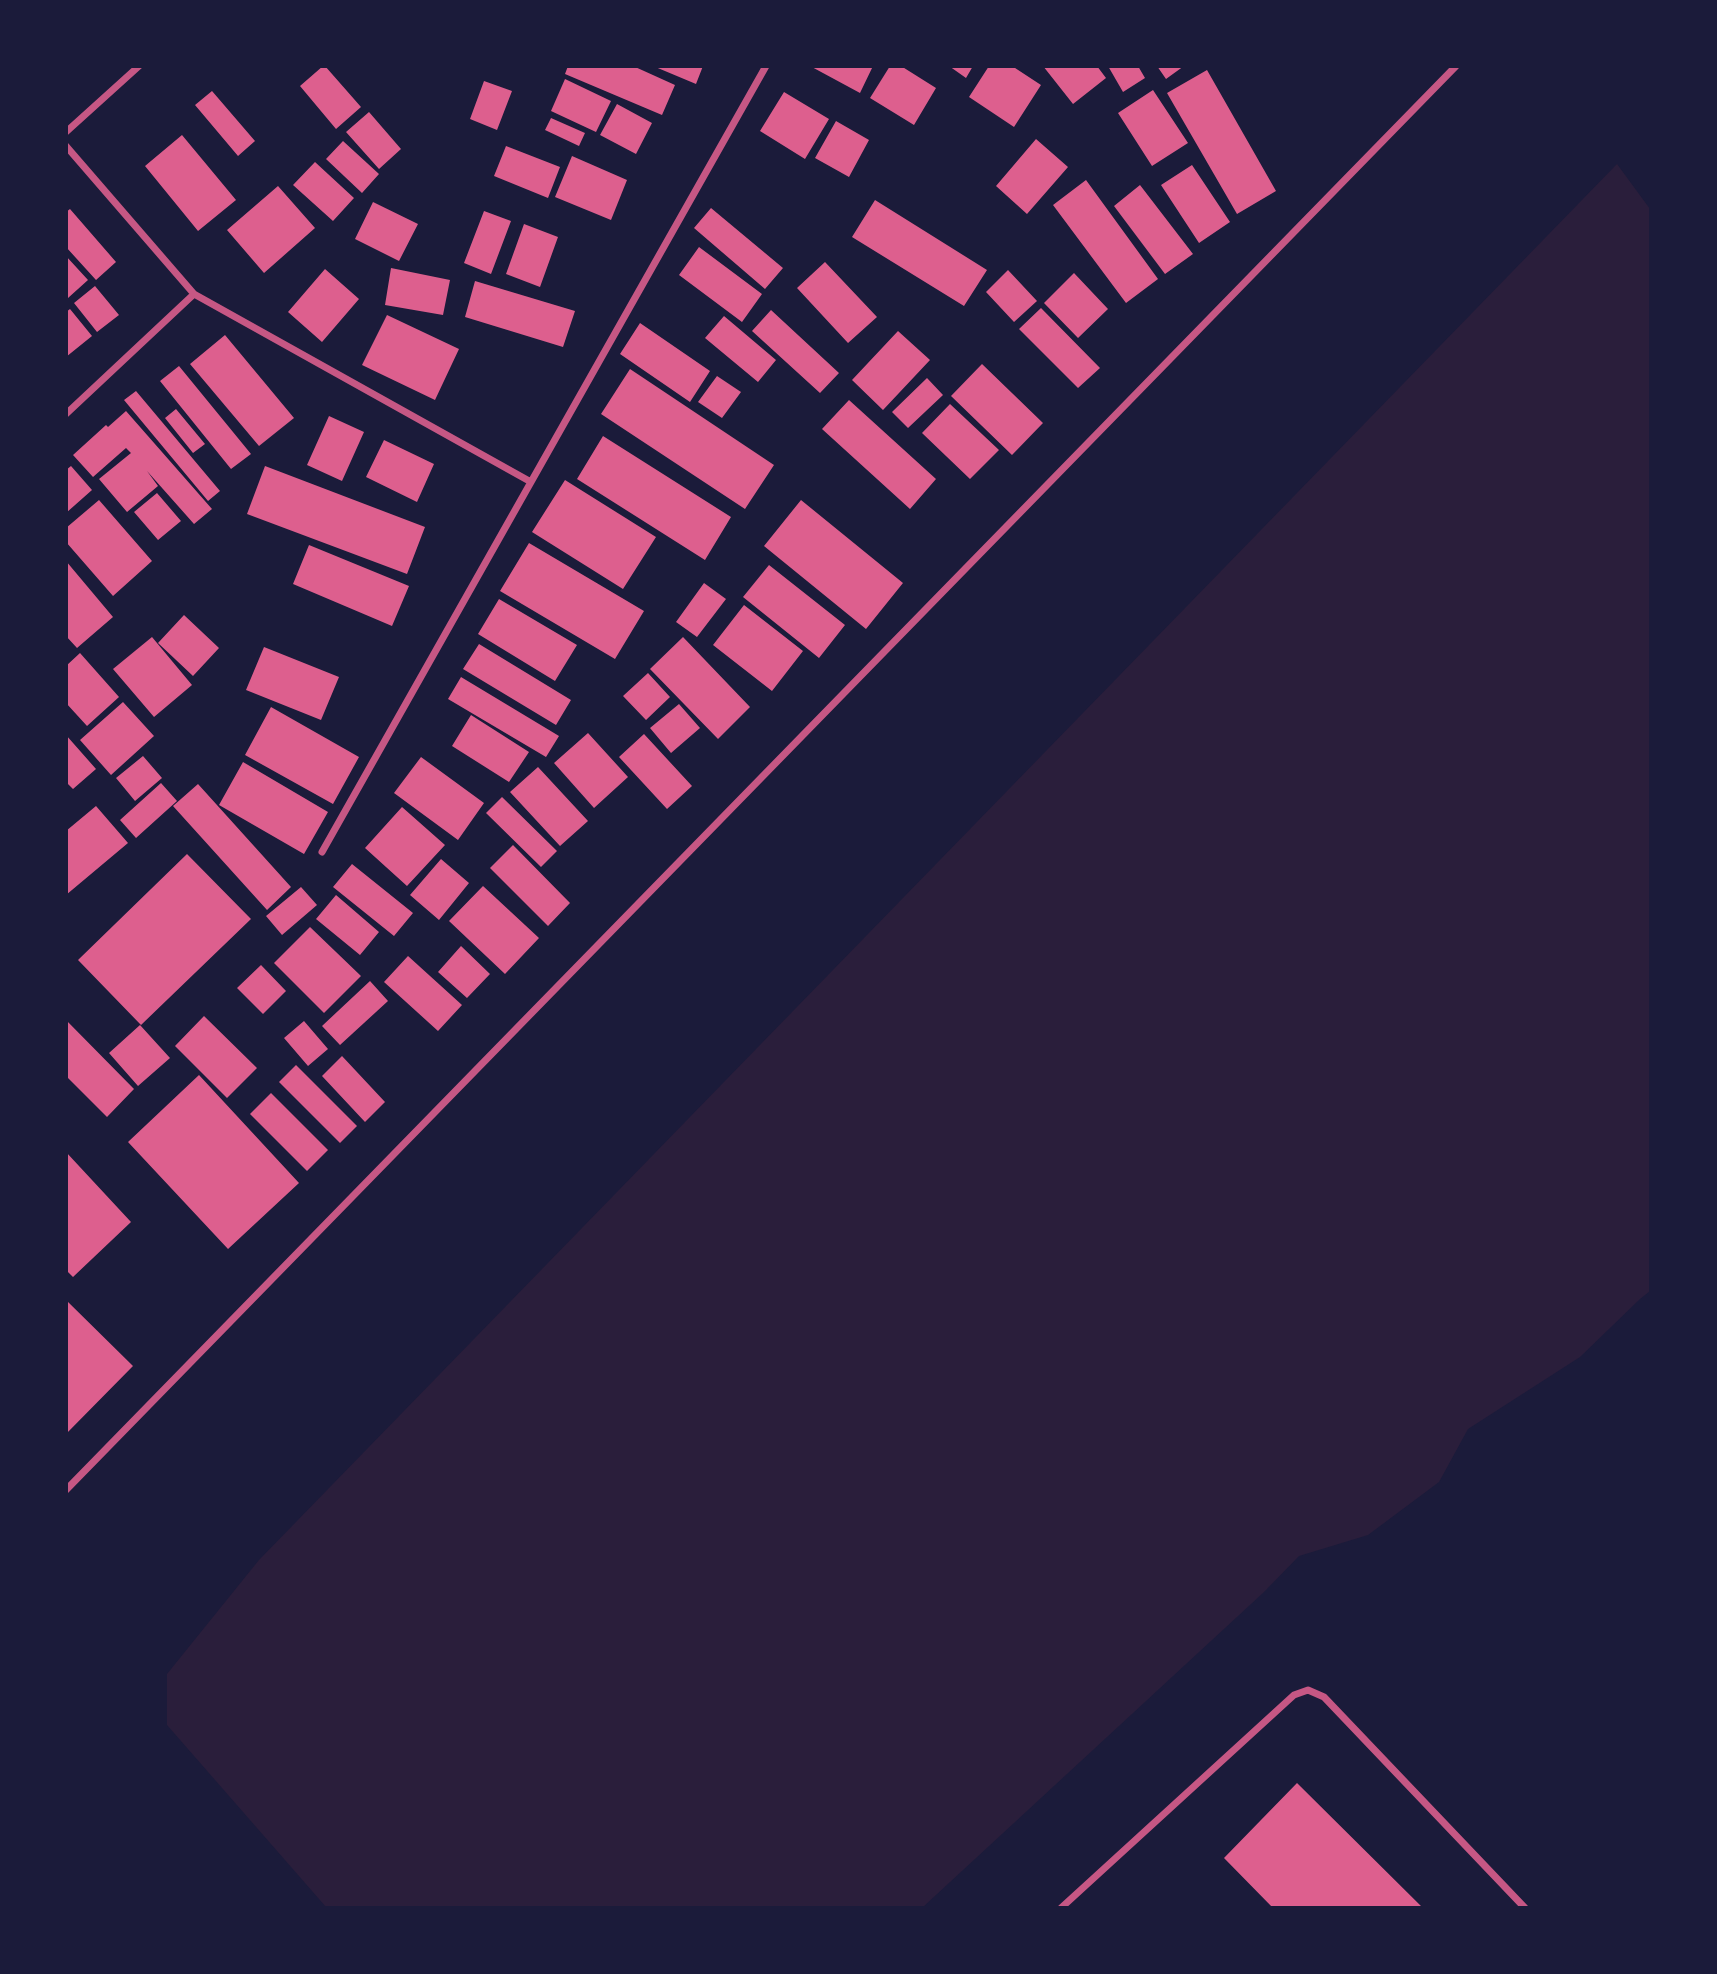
<!DOCTYPE html>
<html>
<head>
<meta charset="utf-8">
<style>
  body { margin:0 }
  #map { position:relative; width:1717px; height:1974px; overflow:hidden; background:#1b1b3a; font-family:Raleway,sans-serif }
  canvas { display:block }
  .frame { position:absolute; inset:0; border:68px solid #1b1b3a; pointer-events:none }
</style>
</head>
<body>
<div id="map">
<canvas width="1717" height="1974"></canvas>
<div class="frame"></div>
</div>
<script>
const ctx = document.querySelector('canvas').getContext('2d');
ctx.lineJoin = 'round';
function fill(path, color) {
  ctx.fillStyle = color;
  ctx.fill(path, 'evenodd');
}
function toPath(rows) {
  const path = new Path2D();
  for (const r of rows) {
    path.moveTo(r[0], r[1]);
    for (let i = 2; i < r.length; i += 2) path.lineTo(r[i], r[i + 1]);
  }
  return path;
}
function strokePath(path, color, width, dash) {
  ctx.strokeStyle = color;
  ctx.lineWidth = width;
  ctx.lineCap = dash ? 'butt' : 'round';
  ctx.setLineDash(dash || []);
  ctx.stroke(path);
}
const green = toPath([
  [1617,164,1650,209,1650,1291,1640,1299,1580,1357,1468,1429,1439,1482,1368,1535,1299,1556,1264,1592,923,1907,326,1907,167,1725,167,1674,259,1560]
]);
const building = toPath([
  [323,66,325,66,361,107,336,129,300,86],
  [568,66,633,66,675,85,662,115,565,74],
  [653,66,703,66,696,84],
  [810,66,873,66,860,93],
  [890,66,901,66,936,88,914,125,870,98],
  [949,66,973,66,966,78],
  [989,66,1012,66,1041,85,1014,127,969,97],
  [1043,66,1097,66,1106,78,1073,104],
  [1108,66,1138,66,1145,78,1123,92],
  [1157,66,1184,66,1166,79],
  [1207,70,1276,191,1237,214,1167,93],
  [565,79,611,101,596,132,551,111],
  [484,81,512,91,497,130,470,119],
  [1153,90,1188,143,1152,166,1118,113],
  [212,91,255,141,238,156,195,105],
  [784,92,829,119,805,159,760,131],
  [617,104,652,123,636,154,600,135],
  [369,112,401,149,379,169,346,132],
  [551,118,585,133,579,146,545,130],
  [836,121,869,140,849,177,815,158],
  [182,135,236,200,198,231,145,166],
  [1036,139,1068,167,1027,214,996,186],
  [343,141,379,174,362,193,326,159],
  [506,146,560,167,548,198,494,176],
  [572,156,627,180,611,220,555,197],
  [315,162,354,198,333,221,293,185],
  [1192,165,1230,222,1199,243,1161,185],
  [1086,180,1158,279,1126,303,1053,205],
  [1140,185,1193,254,1165,274,1114,206],
  [278,186,315,228,264,273,227,230],
  [875,200,987,270,964,306,852,237],
  [373,202,418,224,399,261,355,239],
  [711,208,783,268,765,289,694,228],
  [70,209,116,262,96,280,66,247,66,212],
  [484,211,511,221,491,274,464,263],
  [524,224,558,237,540,287,506,274],
  [699,247,762,294,742,322,679,275],
  [66,256,88,280,68,298,66,296],
  [825,262,877,317,848,343,797,288],
  [391,268,450,280,443,315,385,305],
  [325,269,359,299,322,342,288,312],
  [1008,270,1037,301,1014,322,986,292],
  [1074,273,1108,309,1078,338,1044,303],
  [475,281,575,311,563,347,465,317],
  [95,286,119,315,97,332,74,303],
  [1041,308,1100,368,1078,388,1019,329],
  [70,309,92,336,66,357,66,312],
  [771,310,839,373,820,393,752,331],
  [387,315,459,349,435,400,362,365],
  [724,316,776,360,758,382,705,338],
  [640,323,710,371,690,402,620,354],
  [898,331,930,360,883,410,852,380],
  [225,335,294,418,259,446,190,364],
  [982,364,1043,423,1012,455,951,396],
  [179,366,251,454,231,469,160,381],
  [630,369,774,465,745,509,601,414],
  [717,376,741,392,722,418,698,402],
  [927,378,943,395,908,428,892,412],
  [136,391,220,491,208,501,124,400],
  [849,400,936,479,910,509,822,429],
  [950,404,999,450,970,479,922,433],
  [176,409,205,444,193,453,165,418],
  [126,411,212,509,194,524,147,471,158,486,127,512,99,479,131,453,126,448,93,477,73,455,106,425,108,427],
  [329,416,364,432,342,481,307,465],
  [603,436,731,517,705,560,577,479],
  [384,440,434,464,417,502,366,477],
  [71,466,92,490,66,513,66,470],
  [265,466,425,527,407,574,247,514],
  [565,480,656,537,623,589,532,532],
  [157,493,181,521,158,540,134,512],
  [99,500,152,561,113,596,66,542,66,528],
  [801,500,903,583,866,629,764,546],
  [529,543,644,611,615,659,500,591],
  [309,545,409,586,392,626,293,584],
  [66,561,113,617,77,648,66,636],
  [769,565,845,625,819,658,743,597],
  [704,583,726,599,697,637,676,622],
  [499,599,577,645,555,681,478,634],
  [744,605,803,651,772,691,713,645],
  [184,615,219,648,193,676,158,643],
  [152,637,192,685,154,717,113,669],
  [683,637,750,707,718,739,650,669],
  [479,644,571,700,556,725,463,669],
  [264,647,339,677,321,720,246,690],
  [80,653,119,697,87,726,66,703,66,666],
  [648,673,670,697,646,720,623,696],
  [461,677,559,736,546,757,448,699],
  [123,702,154,736,111,775,80,740],
  [679,704,700,728,671,753,650,728],
  [271,707,359,757,333,804,245,755],
  [471,715,529,752,509,782,452,746],
  [588,733,628,777,594,808,554,763],
  [644,734,692,786,667,809,619,757],
  [66,735,96,769,73,789,66,782],
  [143,756,162,778,135,801,116,778],
  [421,757,484,803,458,840,394,793],
  [243,762,328,812,304,854,219,805],
  [538,767,588,821,560,846,510,792],
  [161,783,177,801,136,838,120,820],
  [198,784,291,887,267,910,173,806],
  [502,797,557,851,541,867,486,813],
  [96,806,128,843,66,895,66,831],
  [402,807,445,845,407,886,365,848],
  [513,845,570,903,548,926,490,868],
  [187,854,251,919,141,1025,78,960],
  [441,859,469,883,439,920,410,895],
  [352,864,413,913,394,936,333,887],
  [483,886,539,938,505,974,449,921],
  [301,887,317,905,282,935,266,916],
  [336,895,379,932,360,955,316,919],
  [310,927,361,976,324,1013,274,963],
  [461,946,490,974,467,998,438,972],
  [408,956,462,1005,438,1031,384,982],
  [261,965,286,991,263,1014,237,988],
  [370,981,388,1001,340,1045,322,1026],
  [204,1016,257,1068,227,1098,175,1046],
  [66,1020,134,1089,107,1117,66,1076],
  [304,1021,328,1049,308,1066,284,1038],
  [140,1025,170,1058,138,1086,109,1053],
  [342,1056,385,1102,365,1122,322,1076],
  [296,1065,357,1126,340,1143,279,1082],
  [199,1075,299,1183,228,1249,128,1142],
  [271,1093,328,1150,307,1171,250,1114],
  [66,1152,131,1222,73,1277,66,1270],
  [66,1300,133,1366,66,1434],
  [1297,1783,1423,1908,1273,1908,1224,1858]
]);
const minor = toPath([
  [66,132,139,66],
  [66,146,194,294,531,482],
  [66,414,194,294],
  [322,852,766,66],
  [66,1490,1456,66],
  [1061,1908,1294,1695,1308,1690,1324,1697,1525,1908]
]);
fill(green, '#2a1e3b');
fill(building, '#dd5f8e');
strokePath(minor, '#c65784', 7);
</script>
</body>
</html>
